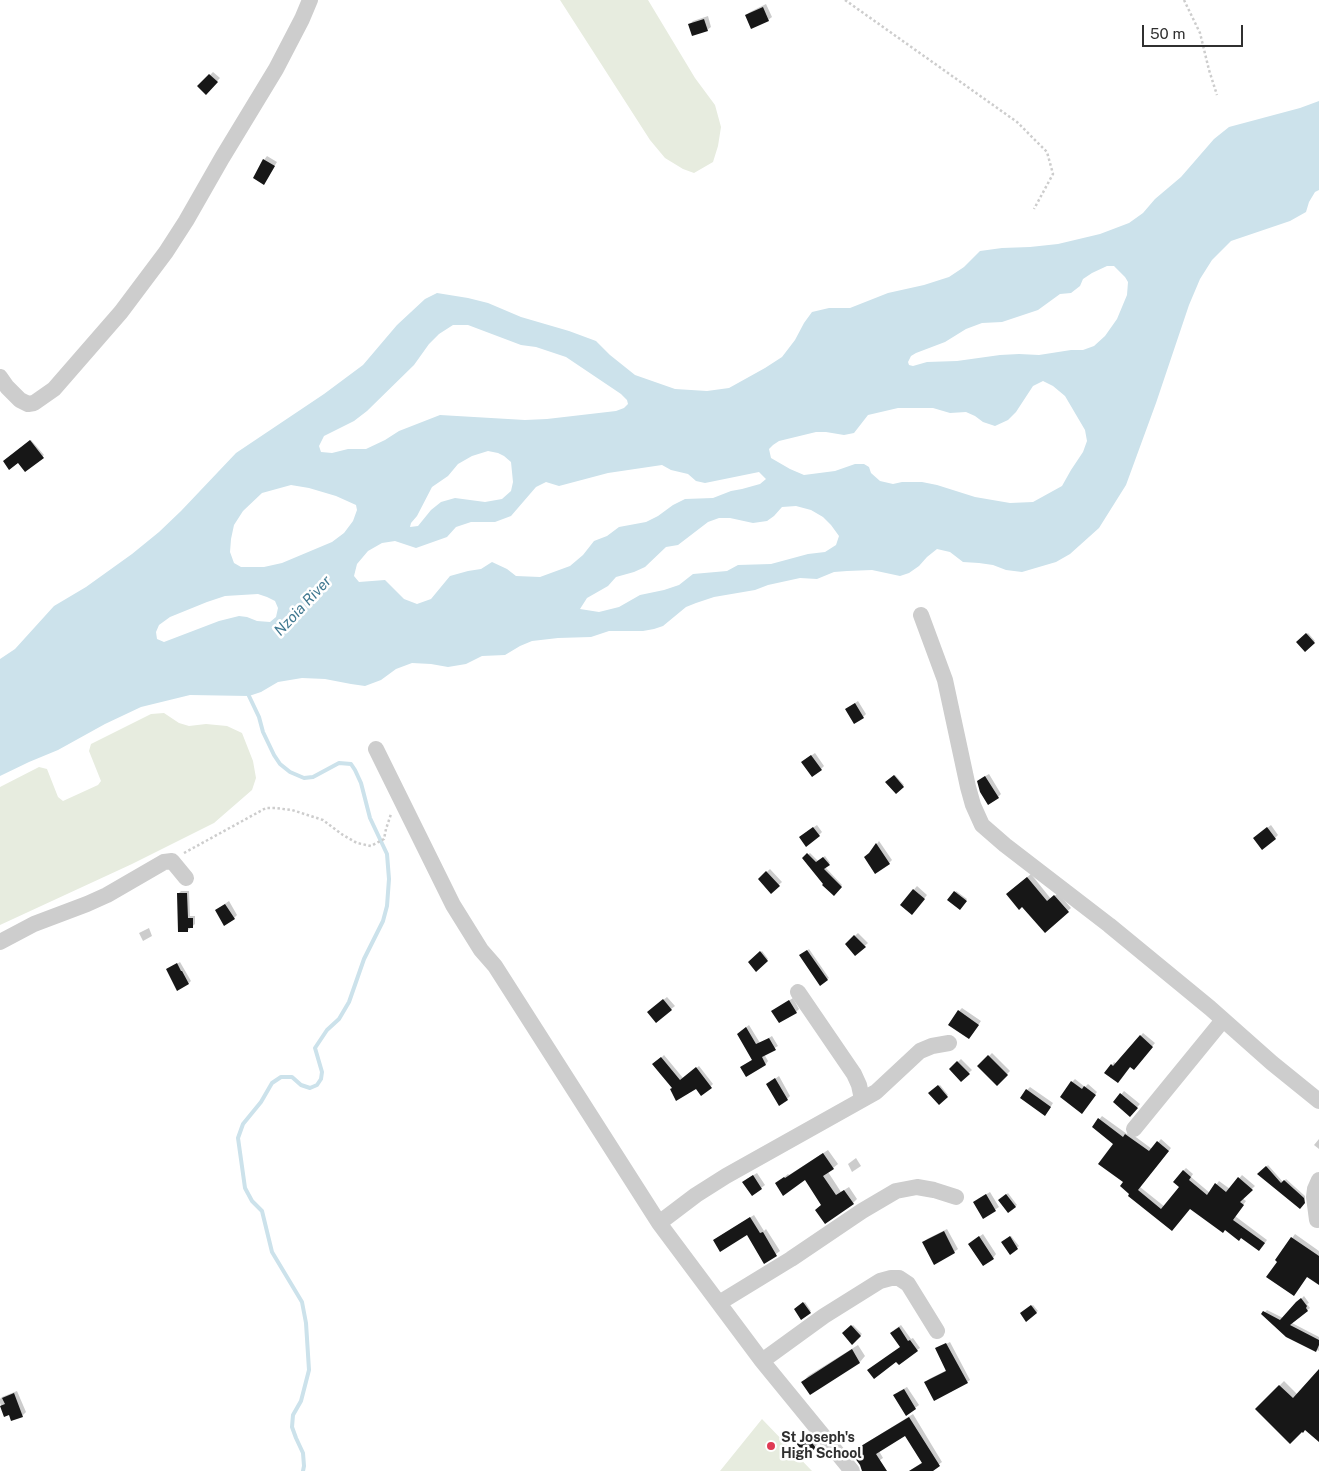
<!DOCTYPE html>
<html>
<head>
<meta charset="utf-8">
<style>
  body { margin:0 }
  #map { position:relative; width:1319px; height:1471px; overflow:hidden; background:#fff; font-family:"Public Sans",sans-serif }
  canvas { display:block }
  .scale { position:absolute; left:1142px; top:25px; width:101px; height:22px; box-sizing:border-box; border:2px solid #303030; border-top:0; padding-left:6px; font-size:15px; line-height:18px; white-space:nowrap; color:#303030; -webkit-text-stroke:4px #fff; paint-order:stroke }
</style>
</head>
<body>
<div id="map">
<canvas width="1319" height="1471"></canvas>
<div class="scale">50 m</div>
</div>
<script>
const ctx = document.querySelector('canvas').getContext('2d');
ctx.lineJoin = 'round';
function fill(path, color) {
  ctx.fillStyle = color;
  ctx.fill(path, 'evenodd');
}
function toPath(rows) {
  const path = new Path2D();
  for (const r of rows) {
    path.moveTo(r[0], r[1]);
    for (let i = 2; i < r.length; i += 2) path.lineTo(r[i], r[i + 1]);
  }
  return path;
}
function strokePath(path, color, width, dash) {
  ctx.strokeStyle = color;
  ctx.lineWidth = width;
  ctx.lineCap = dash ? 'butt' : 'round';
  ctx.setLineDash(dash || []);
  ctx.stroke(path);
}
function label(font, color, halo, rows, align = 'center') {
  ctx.font = font + ' "Public Sans",sans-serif';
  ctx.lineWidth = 5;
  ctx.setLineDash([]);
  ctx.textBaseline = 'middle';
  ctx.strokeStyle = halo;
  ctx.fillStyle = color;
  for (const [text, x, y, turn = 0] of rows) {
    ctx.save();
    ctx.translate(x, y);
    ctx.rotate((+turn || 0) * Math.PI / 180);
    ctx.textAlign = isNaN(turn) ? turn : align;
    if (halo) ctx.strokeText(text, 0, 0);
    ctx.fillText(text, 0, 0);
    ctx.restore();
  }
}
const green = toPath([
  [560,0,648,0,695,78,715,105,721,127,718,146,713,162,694,173,683,169,665,158,650,140],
  [164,713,179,723,189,726,206,724,227,726,242,733,253,761,256,778,252,790,214,823,132,864,0,925,0,787,39,767,47,769,58,797,63,801,98,785,101,781,89,751,91,744,151,714],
  [762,1419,812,1471,720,1471]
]);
const water = toPath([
  [1319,101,1319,190,1315,192,1309,202,1306,212,1290,221,1231,241,1212,260,1200,279,1189,305,1156,403,1126,485,1099,528,1070,554,1056,562,1022,572,1006,570,993,565,979,563,963,562,950,552,937,549,927,557,919,566,909,573,900,576,872,570,847,571,834,572,817,579,800,578,768,585,755,590,714,597,696,603,686,607,663,626,654,629,643,631,609,631,591,637,558,638,532,641,520,646,505,655,482,656,466,664,448,667,431,664,412,663,396,669,381,680,365,686,351,684,325,679,302,678,278,682,261,692,249,696,190,695,141,707,105,724,58,750,29,762,0,776,0,659,15,649,54,606,86,587,132,554,159,532,181,511,236,453,324,394,363,365,397,325,425,299,437,293,468,298,488,303,521,317,569,331,596,341,610,355,635,375,675,389,707,391,729,388,765,368,782,357,795,340,804,323,812,312,829,308,850,308,888,293,924,285,949,277,964,267,980,251,1002,248,1030,247,1058,244,1100,234,1129,223,1143,213,1155,199,1181,177,1214,139,1229,127,1300,108],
  [1107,266,1114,266,1125,277,1128,282,1127,295,1117,319,1105,336,1094,346,1083,350,1071,350,1039,355,1019,354,1000,355,957,361,927,362,913,366,909,365,908,362,911,356,916,353,945,342,966,329,982,323,1002,322,1038,310,1060,294,1071,293,1080,286,1083,279,1092,273],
  [453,325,468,325,521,345,536,347,566,357,621,394,627,400,628,404,624,408,616,411,547,419,525,420,440,415,399,431,385,440,366,449,348,449,332,453,321,452,319,446,324,436,354,421,367,411,414,365,429,344,439,334],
  [1043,381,1053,386,1065,396,1085,430,1087,441,1083,452,1071,470,1062,486,1033,502,1010,503,975,497,937,485,922,482,902,482,893,484,880,481,871,473,869,467,864,464,855,464,835,471,804,475,790,469,771,458,769,449,773,445,779,441,816,432,826,432,844,435,854,433,868,415,898,408,933,408,950,413,966,412,975,416,983,422,995,426,1008,420,1016,412,1033,386],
  [488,451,498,453,504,456,511,462,513,482,511,491,502,499,485,502,455,498,441,502,431,510,418,526,410,527,411,523,417,516,432,487,448,476,458,464,472,456],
  [662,465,671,470,688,474,696,481,705,483,759,472,766,479,760,484,742,489,731,491,713,498,685,499,673,505,658,516,646,522,619,527,607,536,594,541,583,555,570,566,540,577,516,576,507,569,492,562,481,569,468,571,450,576,431,599,417,604,404,599,385,580,359,582,354,576,357,564,368,551,382,543,395,541,416,548,447,537,456,527,471,522,495,522,511,516,536,487,546,482,559,486,608,473],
  [291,485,309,488,336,496,356,505,357,510,353,521,344,533,332,542,282,563,264,567,241,567,234,563,230,552,231,539,234,525,243,511,262,493],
  [796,506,811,510,823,517,831,525,839,536,836,545,825,552,808,554,771,564,738,565,727,571,693,574,679,585,664,590,640,595,619,607,599,612,580,609,587,598,608,586,616,577,634,572,645,567,666,547,678,545,708,522,719,518,730,518,753,523,767,521,774,516,782,507],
  [258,594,267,597,275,601,278,608,276,617,270,622,257,621,247,617,239,616,219,621,164,642,157,639,156,632,159,625,170,617,207,602,225,596]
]);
const shadow = toPath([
  [766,4,772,17,768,20,746,15,750,12],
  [708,16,711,27,707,30,690,24,693,21],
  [213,72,220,78,206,93,199,86],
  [267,156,277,162,264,183,264,160],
  [31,440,44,455,26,470,18,461,5,461],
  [1308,633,1315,641,1305,650,1298,642],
  [858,701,866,714,863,717,846,709],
  [815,753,824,766,821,769,806,759],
  [989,774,1001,794,998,797,982,778],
  [895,775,904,785,896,792,887,782],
  [817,825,822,832,819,835,804,834],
  [1271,825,1278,835,1275,838,1258,835],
  [879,841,892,860,889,863,871,852],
  [810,853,818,861,825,856,830,863,825,867,842,885,834,894,804,858],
  [770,869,782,882,771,892,759,879],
  [1031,874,1051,899,1058,893,1071,908,1045,932,1010,891],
  [917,886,927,895,915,910,901,905],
  [181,891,189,891,190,916,195,916,195,924,187,931,178,894],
  [956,891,967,899,960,908,949,900],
  [229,901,237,915,234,918,216,910],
  [149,928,152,936,143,941,139,933],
  [858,933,868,943,855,954,846,944],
  [809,949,829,978,820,984,802,954],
  [762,951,768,959,756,970,750,962],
  [180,962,191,981,189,983,168,969],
  [667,997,675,1006,656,1021,652,1009],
  [793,998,799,1009,796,1012,773,1011],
  [962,1008,981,1021,972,1034,959,1011],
  [749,1025,760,1043,772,1036,778,1046,764,1054,768,1061,766,1064,741,1067,753,1059,741,1031],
  [1143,1033,1155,1043,1136,1065,1131,1066,1121,1079,1112,1065,1114,1062,1117,1064],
  [992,1053,1010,1071,997,1084,979,1066],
  [664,1055,683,1078,699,1066,713,1084,701,1095,696,1088,673,1088,654,1065],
  [961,1059,972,1070,961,1080,950,1069],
  [779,1076,790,1096,787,1099,768,1084],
  [1075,1079,1085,1087,1088,1084,1097,1092,1084,1109,1072,1082],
  [940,1085,948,1095,939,1103,930,1093],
  [1030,1087,1053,1103,1048,1111,1027,1090],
  [1124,1091,1140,1104,1130,1115,1115,1102],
  [1102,1116,1127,1134,1129,1132,1152,1149,1161,1139,1171,1148,1140,1187,1165,1207,1181,1187,1183,1171,1186,1168,1193,1174,1191,1177,1210,1193,1219,1181,1230,1189,1242,1175,1255,1186,1242,1198,1246,1201,1235,1216,1267,1240,1262,1247,1225,1229,1190,1207,1174,1226,1131,1194,1125,1182,1115,1143,1093,1127],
  [1319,1139,1319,1149,1314,1145],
  [828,1150,838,1164,828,1172,841,1192,849,1187,857,1199,853,1203,823,1205,805,1179,776,1184,788,1174,789,1175],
  [856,1158,861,1166,852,1172,848,1164],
  [1268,1165,1283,1182,1286,1179,1305,1196,1305,1201,1300,1208,1259,1174],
  [757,1173,765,1185,752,1195,747,1179],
  [990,1192,999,1207,984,1217,978,1199],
  [1008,1193,1017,1205,1008,1212,999,1200],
  [754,1215,764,1231,766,1229,780,1251,765,1262,748,1233,714,1240],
  [947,1229,958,1249,954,1252,923,1243,927,1239],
  [983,1234,996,1254,993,1258,973,1241],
  [1295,1234,1319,1251,1319,1284,1308,1276,1277,1260],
  [1011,1236,1019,1246,1010,1253,1002,1243],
  [1304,1296,1309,1303,1307,1304,1310,1308,1292,1323,1319,1337,1319,1351,1287,1336,1263,1314,1267,1310,1283,1318],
  [805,1302,811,1311,802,1318,797,1308],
  [1033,1305,1038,1311,1027,1320,1022,1313],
  [853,1325,862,1334,852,1343,844,1334],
  [901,1325,911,1339,913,1338,920,1348,917,1350,901,1346,894,1330],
  [950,1342,970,1380,967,1382,926,1382,929,1379,947,1370,938,1348],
  [858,1345,865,1356,860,1362,810,1393,803,1382,808,1376],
  [1319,1371,1319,1441,1305,1429,1257,1409,1284,1381,1298,1395],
  [907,1387,919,1405,915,1408,898,1392],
  [17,1391,26,1412,22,1416,10,1414,5,1415,0,1403,0,1399,2,1397],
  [913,1414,942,1462,930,1471,909,1471,923,1462,905,1434,879,1451,883,1458,864,1471,853,1454,863,1447,866,1443],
  [810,1433,818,1444,815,1447,801,1440]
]);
const stream = toPath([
  [248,691,249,696,259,717,263,732,274,755,280,764,290,772,304,778,313,777,339,763,351,764,355,770,361,783,370,818,387,854,389,879,387,906,383,921,364,959,349,1002,339,1019,327,1030,315,1048,322,1072,321,1079,317,1085,310,1088,301,1085,292,1077,281,1077,272,1083,261,1102,243,1124,238,1138,245,1188,252,1201,262,1211,272,1252,302,1302,306,1323,309,1370,301,1401,293,1415,292,1427,296,1438,303,1453,304,1466,303,1471]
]);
const building = toPath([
  [763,7,769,21,751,29,745,15],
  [704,19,708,31,692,36,688,24],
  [209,74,218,82,206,95,197,86],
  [263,159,275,166,264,185,253,178],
  [30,440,44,458,25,472,18,463,9,470,3,461],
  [1306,633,1315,643,1305,652,1296,642],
  [855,703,864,718,854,724,845,709],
  [811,755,822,770,812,777,801,762],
  [894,775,904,787,896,794,885,782],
  [985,776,999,798,988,805,980,792,977,781],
  [813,827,820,836,806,847,799,837],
  [1267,827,1276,839,1262,850,1253,838],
  [876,843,890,864,875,874,864,857,869,853],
  [807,853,816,862,823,857,830,865,824,869,842,887,834,896,822,885,823,884,802,858],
  [766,871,780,886,771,894,758,879],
  [1027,877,1047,901,1054,895,1069,912,1045,933,1022,907,1019,910,1006,894],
  [913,889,925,899,912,915,900,905],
  [954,891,967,901,960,910,947,900],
  [177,893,187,893,188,918,193,918,193,928,188,928,188,932,178,932],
  [225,904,235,919,224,926,215,910],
  [854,935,866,947,855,956,845,944],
  [807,950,828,980,820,986,799,955],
  [760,951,768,961,756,972,748,962],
  [177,963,181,971,182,971,189,984,177,991,166,969],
  [663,999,672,1010,656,1023,647,1012],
  [789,1000,797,1013,779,1023,771,1011],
  [958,1010,979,1025,969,1039,948,1025],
  [746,1027,756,1044,769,1038,776,1050,762,1057,766,1065,746,1077,740,1067,752,1060,737,1034],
  [1140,1035,1153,1047,1134,1070,1130,1067,1118,1083,1104,1073,1111,1064,1113,1066],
  [988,1055,1008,1075,997,1086,977,1066],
  [661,1057,680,1080,696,1067,712,1088,701,1096,696,1089,676,1101,670,1089,672,1088,652,1064],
  [957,1061,970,1074,961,1082,949,1069],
  [775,1078,788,1100,779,1106,766,1084],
  [1071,1081,1082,1089,1084,1086,1096,1095,1082,1114,1060,1097],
  [938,1085,948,1097,939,1105,928,1093],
  [1026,1089,1051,1107,1045,1116,1020,1098],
  [1120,1093,1138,1108,1130,1117,1113,1102],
  [1098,1118,1123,1137,1125,1134,1149,1151,1157,1141,1169,1151,1138,1190,1161,1209,1179,1187,1173,1182,1183,1170,1191,1177,1189,1180,1207,1195,1215,1183,1226,1192,1238,1177,1253,1190,1240,1202,1244,1205,1233,1220,1265,1243,1259,1251,1241,1238,1239,1241,1225,1230,1223,1233,1190,1209,1172,1231,1128,1196,1129,1194,1120,1186,1123,1182,1098,1164,1113,1144,1092,1127],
  [823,1153,834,1169,823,1176,836,1195,844,1190,854,1204,825,1224,815,1210,821,1205,805,1180,783,1196,775,1183,784,1177,785,1178],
  [1266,1166,1281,1183,1284,1180,1304,1198,1305,1203,1300,1209,1257,1174],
  [753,1175,762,1189,752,1196,742,1182],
  [986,1194,996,1211,983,1219,973,1202],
  [1006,1194,1016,1207,1008,1213,998,1200],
  [750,1217,760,1233,763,1232,777,1256,764,1264,747,1235,720,1252,713,1240],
  [944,1231,955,1253,934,1265,922,1242],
  [979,1236,994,1259,983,1266,968,1244],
  [1010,1236,1018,1249,1010,1255,1001,1242],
  [1291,1237,1319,1256,1319,1285,1307,1277,1294,1296,1266,1277,1277,1262,1275,1260],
  [1301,1298,1307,1306,1306,1308,1308,1311,1290,1325,1319,1340,1319,1345,1316,1352,1286,1337,1261,1314,1263,1311,1280,1320,1296,1302],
  [803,1302,811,1313,801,1320,794,1309],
  [1031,1305,1037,1313,1026,1322,1020,1313],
  [851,1325,861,1336,852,1345,842,1333],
  [899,1327,908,1341,910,1340,918,1351,899,1365,896,1362,874,1379,867,1370,900,1347,890,1333],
  [946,1343,968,1383,934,1401,924,1382,946,1371,935,1348],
  [852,1349,860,1363,810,1395,801,1382],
  [1319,1369,1319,1442,1305,1430,1303,1433,1302,1432,1290,1444,1255,1409,1279,1385,1293,1398],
  [904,1389,916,1409,906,1416,893,1395],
  [14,1393,23,1417,11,1421,9,1415,4,1417,0,1406,5,1404,2,1398],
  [909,1417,940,1466,933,1471,909,1471,922,1463,905,1436,876,1454,887,1471,862,1471,860,1465,852,1454,862,1447,861,1446],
  [806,1435,816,1448,806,1456,796,1443]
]);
const path = toPath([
  [845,0,1017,122,1047,152,1053,174,1034,209],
  [1184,0,1200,33,1209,70,1217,95],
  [184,853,266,808,275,808,292,810,323,820,343,835,357,843,371,846,384,839,386,829,391,814]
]);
const minor = toPath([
  [0,377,7,387,20,400,28,404,34,403,54,389,121,312,166,252,186,221,222,158,276,69,302,19,310,0],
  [921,615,945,680,968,787,973,805,982,825,1005,845,1109,925,1210,1008,1272,1063,1319,1101],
  [376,749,453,905,481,950,495,966,659,1223,762,1361,852,1471],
  [0,942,34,924,87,904,107,895,164,862,172,861,186,878],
  [798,992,854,1074,859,1085,862,1099],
  [1134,1129,1223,1020],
  [1317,1220,1314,1197,1315,1189,1319,1180],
  [659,1223,696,1195,726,1176,876,1092,920,1051,932,1046,949,1043],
  [719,1303,791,1259,862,1211,896,1191,917,1187,934,1190,956,1197],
  [762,1361,824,1316,880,1281,891,1278,899,1278,908,1284,937,1331]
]);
const markers = [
  [771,1446,5,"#df3a54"]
];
const poiNames = [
  ["St Joseph's",781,1438],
  ["High School",781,1454]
];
const waterNames = [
  ["Nzoia River",303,606,-47]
];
fill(green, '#e7ecdf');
fill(water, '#cce2eb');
fill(shadow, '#0003');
strokePath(stream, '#cce2eb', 4);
fill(building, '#171717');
strokePath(path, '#cdcdcd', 2.5, [2.5, 2.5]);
strokePath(minor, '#cdcdcd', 16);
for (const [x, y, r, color] of markers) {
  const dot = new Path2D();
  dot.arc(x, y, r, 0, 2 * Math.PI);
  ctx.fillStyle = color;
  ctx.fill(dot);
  strokePath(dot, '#fff', 2);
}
label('bold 14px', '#303030', '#fff', poiNames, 'left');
label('italic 15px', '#407890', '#fff', waterNames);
</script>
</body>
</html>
